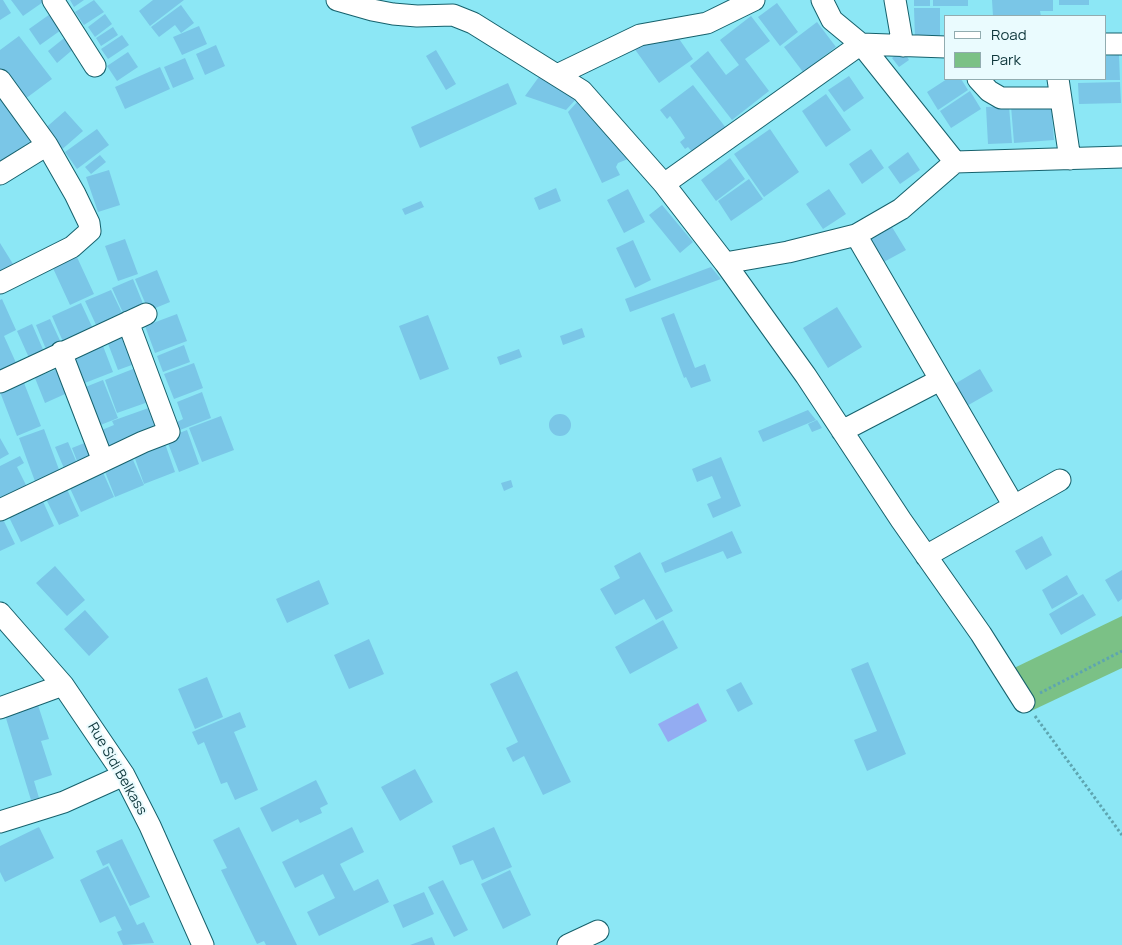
<!DOCTYPE html>
<html>
<head>
<meta charset="utf-8">
<style>
  body { margin:0 }
  #map { position:relative; width:1122px; height:945px; overflow:hidden; background:#8ce7f5; font-family:Manrope,sans-serif }
  canvas { display:block }
  .legend { position:absolute; left:944px; top:15px; width:162px; height:65px; box-sizing:border-box; background:#eafbfe; border:1px solid #92acb0; margin:0; padding:6px 9px; list-style:none; font-size:15px; color:#0e363b }
  .legend li { display:flex; align-items:center; gap:10px; height:25px }
  .legend b { width:25px; border:1px solid #92acb0 }
</style>
</head>
<body>
<div id="map">
<canvas width="1122" height="945"></canvas>
<ul class="legend">
<li><b style="height:6px;background:#fff"></b>Road</li>
<li><b style="height:14px;background:#7bc186"></b>Park</li>
</ul>
</div>
<script>
const ctx = document.querySelector('canvas').getContext('2d');
ctx.lineJoin = 'round';
function fill(path, color) {
  ctx.fillStyle = color;
  ctx.fill(path, 'evenodd');
}
function toPath(rows) {
  const path = new Path2D();
  for (const r of rows) {
    if (r.length === 3) {
      path.moveTo(r[0] + r[2], r[1]);
      path.arc(r[0], r[1], r[2], 0, 2 * Math.PI);
      continue;
    }
    path.moveTo(r[0], r[1]);
    for (let i = 2; i < r.length; i += 2) path.lineTo(r[i], r[i + 1]);
  }
  return path;
}
function strokePath(path, color, width, dash) {
  ctx.strokeStyle = color;
  ctx.lineWidth = width;
  ctx.lineCap = dash ? 'butt' : 'round';
  ctx.setLineDash(dash || []);
  ctx.stroke(path);
}
function label(font, color, halo, rows, align = 'center') {
  ctx.font = font + ' Manrope,sans-serif';
  ctx.lineWidth = 4;
  ctx.setLineDash([]);
  ctx.textBaseline = 'middle';
  ctx.strokeStyle = halo;
  ctx.fillStyle = color;
  for (const [text, x, y, turn = 0] of rows) {
    ctx.save();
    ctx.translate(x, y);
    ctx.rotate((+turn || 0) * Math.PI / 180);
    ctx.textAlign = isNaN(turn) ? turn : align;
    if (halo) ctx.strokeText(text, 0, 0);
    ctx.fillText(text, 0, 0);
    ctx.restore();
  }
}
const green = toPath([
  [1122,616,1122,668,1031,711,1012,669]
]);
const water = toPath([
  [698,703,707,721,668,742,658,724]
]);
const building = toPath([
  [0,0,3,0,11,13,0,20],
  [11,0,46,0,23,16],
  [70,0,84,0,74,7],
  [94,0,104,12,84,25,75,12],
  [153,0,184,0,150,26,139,11],
  [914,0,930,0,930,6,914,6],
  [933,0,968,0,968,6,933,6],
  [992,0,1053,0,1053,11,1040,11,1041,16,993,16],
  [1059,0,1089,0,1089,5,1059,5],
  [777,3,798,32,780,46,758,17],
  [181,5,194,23,181,33,175,25,159,37,151,27],
  [914,8,940,8,940,39,915,39],
  [53,12,64,28,40,45,29,29],
  [105,14,112,24,95,37,88,27],
  [751,16,770,41,745,59,769,91,732,120,690,66,708,51,726,75,739,65,720,40],
  [817,22,836,47,803,72,784,47],
  [199,26,207,44,182,55,173,37],
  [113,27,118,35,101,46,96,38],
  [675,33,693,59,659,83,634,48],
  [68,35,77,46,57,63,48,51],
  [122,35,129,45,108,59,101,49],
  [19,36,52,79,21,102,0,74,0,50],
  [216,45,225,66,205,75,196,54],
  [436,50,456,84,446,90,426,56],
  [903,50,909,60,899,67,892,58],
  [128,52,138,67,117,81,107,66],
  [1119,55,1120,80,1106,80,1106,56],
  [185,58,194,79,173,88,164,67],
  [160,67,170,89,125,109,115,87],
  [541,74,577,98,566,110,525,96],
  [849,76,864,98,844,112,828,90],
  [947,79,961,79,968,90,938,110,927,92],
  [1120,82,1121,103,1079,104,1078,83],
  [508,83,517,104,420,148,411,127],
  [693,85,726,128,693,153,688,147,685,149,680,142,685,138,680,130,670,116,667,119,660,110],
  [0,90,38,144,0,168],
  [970,91,981,109,951,128,940,111],
  [826,94,851,130,826,147,802,111],
  [579,100,638,155,618,163,616,167,620,175,602,183,568,112],
  [1051,103,1054,140,1014,143,1011,106],
  [1009,106,1012,143,988,144,986,107],
  [65,111,83,131,59,152,42,131],
  [97,129,109,145,77,169,65,152],
  [770,129,799,172,764,197,734,154],
  [871,149,884,168,862,184,849,164],
  [908,152,920,170,900,184,888,167],
  [100,155,106,162,91,174,85,167],
  [730,158,745,179,716,201,701,180],
  [109,170,120,205,98,212,86,177],
  [749,179,763,199,731,221,718,201],
  [556,188,561,201,539,210,534,198],
  [628,189,645,222,624,233,607,200],
  [829,189,846,214,823,229,806,204],
  [421,201,424,207,405,215,402,209],
  [662,205,693,242,680,253,649,215],
  [892,227,906,250,880,264,867,242],
  [125,239,138,274,118,281,105,246],
  [633,240,651,280,635,288,616,248],
  [0,243,13,264,0,272],
  [76,255,94,294,70,305,52,266],
  [711,267,721,279,630,312,625,299],
  [157,270,170,302,153,309,150,304,146,305,135,279],
  [133,279,144,306,124,315,112,288],
  [111,290,124,317,98,329,85,301],
  [2,299,16,330,4,336,17,365,0,373,0,300],
  [81,303,94,331,64,344,52,316],
  [837,307,862,347,828,368,803,328],
  [674,313,695,368,705,364,711,381,691,388,686,377,684,378,661,318],
  [177,314,187,341,155,353,145,326],
  [428,315,449,369,420,380,399,326],
  [50,319,63,347,48,354,36,325],
  [32,324,45,354,30,360,17,331],
  [582,328,585,337,563,345,560,336],
  [129,333,140,362,118,370,107,341],
  [184,345,190,362,163,372,157,356],
  [103,346,113,372,77,386,67,360],
  [519,349,522,357,500,365,497,357],
  [194,363,203,388,174,399,164,374],
  [65,366,74,390,45,403,35,378],
  [138,367,151,401,117,413,105,380],
  [980,369,993,391,965,407,953,385],
  [103,380,118,418,93,428,78,390],
  [24,383,41,426,17,436,0,392],
  [202,392,211,418,180,430,177,422,183,419,177,402],
  [157,405,167,432,105,455,97,432,114,425,112,421],
  [808,410,816,420,763,442,758,431],
  [560,425,11],
  [221,416,234,450,202,462,189,428],
  [817,420,822,428,812,432,808,424],
  [44,429,61,475,36,484,19,438],
  [187,430,199,464,179,472,166,438],
  [0,438,9,454,0,459],
  [163,438,175,472,144,484,132,450],
  [68,442,79,468,66,473,55,447],
  [87,442,95,460,79,466,72,448],
  [130,453,144,485,115,497,102,464],
  [20,456,24,463,17,467,30,493,0,509,0,466],
  [721,457,741,506,713,518,707,504,721,498,712,476,697,482,692,469],
  [101,468,114,497,81,512,68,484],
  [511,480,513,487,504,491,501,483],
  [66,487,79,516,59,525,45,497],
  [41,497,54,526,21,542,7,513],
  [0,513,15,544,0,551],
  [732,531,742,553,727,559,723,551,665,573,661,563],
  [1042,536,1052,555,1026,570,1015,551],
  [640,552,673,611,656,620,644,599,615,615,600,589,620,578,614,566],
  [55,566,85,600,67,616,36,583],
  [1122,570,1122,599,1118,602,1105,580],
  [1067,575,1078,594,1052,609,1042,590],
  [319,580,329,604,287,623,276,599],
  [1083,594,1096,615,1061,635,1049,614],
  [85,610,109,637,89,656,64,629],
  [663,620,678,648,630,674,615,647],
  [369,639,384,674,349,689,334,655],
  [868,662,906,754,867,771,854,740,877,731,851,669],
  [517,671,571,782,543,795,524,756,513,762,506,748,518,742,490,684],
  [207,677,223,717,195,729,178,689],
  [741,682,753,704,738,712,726,690],
  [38,705,49,739,41,741,52,775,34,781,39,798,31,800,5,715],
  [240,712,246,727,234,732,258,790,235,800,227,782,221,784,204,742,198,745,192,732],
  [415,769,433,802,400,821,381,787],
  [316,780,328,804,320,808,322,813,300,823,298,819,272,832,260,808],
  [39,827,54,858,5,882,0,872,0,846],
  [239,827,297,945,266,945,264,941,257,944,221,870,227,868,213,840],
  [352,827,364,852,340,864,354,891,378,879,389,902,319,936,307,912,335,898,323,874,295,888,282,862],
  [494,827,512,867,482,880,473,860,460,865,452,846],
  [122,839,150,897,130,906,109,863,103,866,96,851],
  [108,866,137,925,144,922,154,943,123,945,117,932,122,930,115,916,100,923,80,880],
  [510,870,531,915,503,929,481,884],
  [443,880,468,930,454,937,428,887],
  [424,892,434,914,403,928,393,905],
  [432,937,435,945,410,945]
]);
const path = toPath([
  [1040,693,1122,651],
  [1035,716,1122,835]
]);
const minor = toPath([
  [53,0,95,66],
  [337,0,372,10,393,14,417,16,453,15,473,23,582,91,664,184,725,263,806,376,901,520,981,634,1024,702],
  [822,0,832,20,861,44,955,162],
  [895,0,903,46],
  [1106,44,1122,44],
  [557,75,640,35,707,23,754,0],
  [978,79,989,91,1001,98,1060,98],
  [1058,79,1070,159],
  [0,80,47,145,0,174],
  [664,184,861,44,946,47],
  [856,235,1014,506],
  [725,263,788,252,856,235,901,209,955,162,1122,157],
  [0,283,72,247,90,231,89,223,75,194,47,145],
  [61,352,103,461],
  [0,382,146,314],
  [842,431,940,380],
  [0,510,143,442,169,432,128,322],
  [926,556,1060,480],
  [0,613,63,685,124,775,150,826,203,945],
  [0,708,63,685],
  [0,822,64,802,124,775],
  [568,945,598,931]
]);
const streetNames = [
  ["Rue Sidi Belkass",117,769,60]
];
fill(green, '#7bc186');
fill(water, '#93acf2');
fill(building, '#7ac6e7');
strokePath(minor, '#16616c', 23);
strokePath(path, '#5da5b0', 3, [2.5, 2.5]);
strokePath(minor, '#fff', 21);
label('14px', '#0e363b', '#eafbfe', streetNames);
</script>
</body>
</html>
